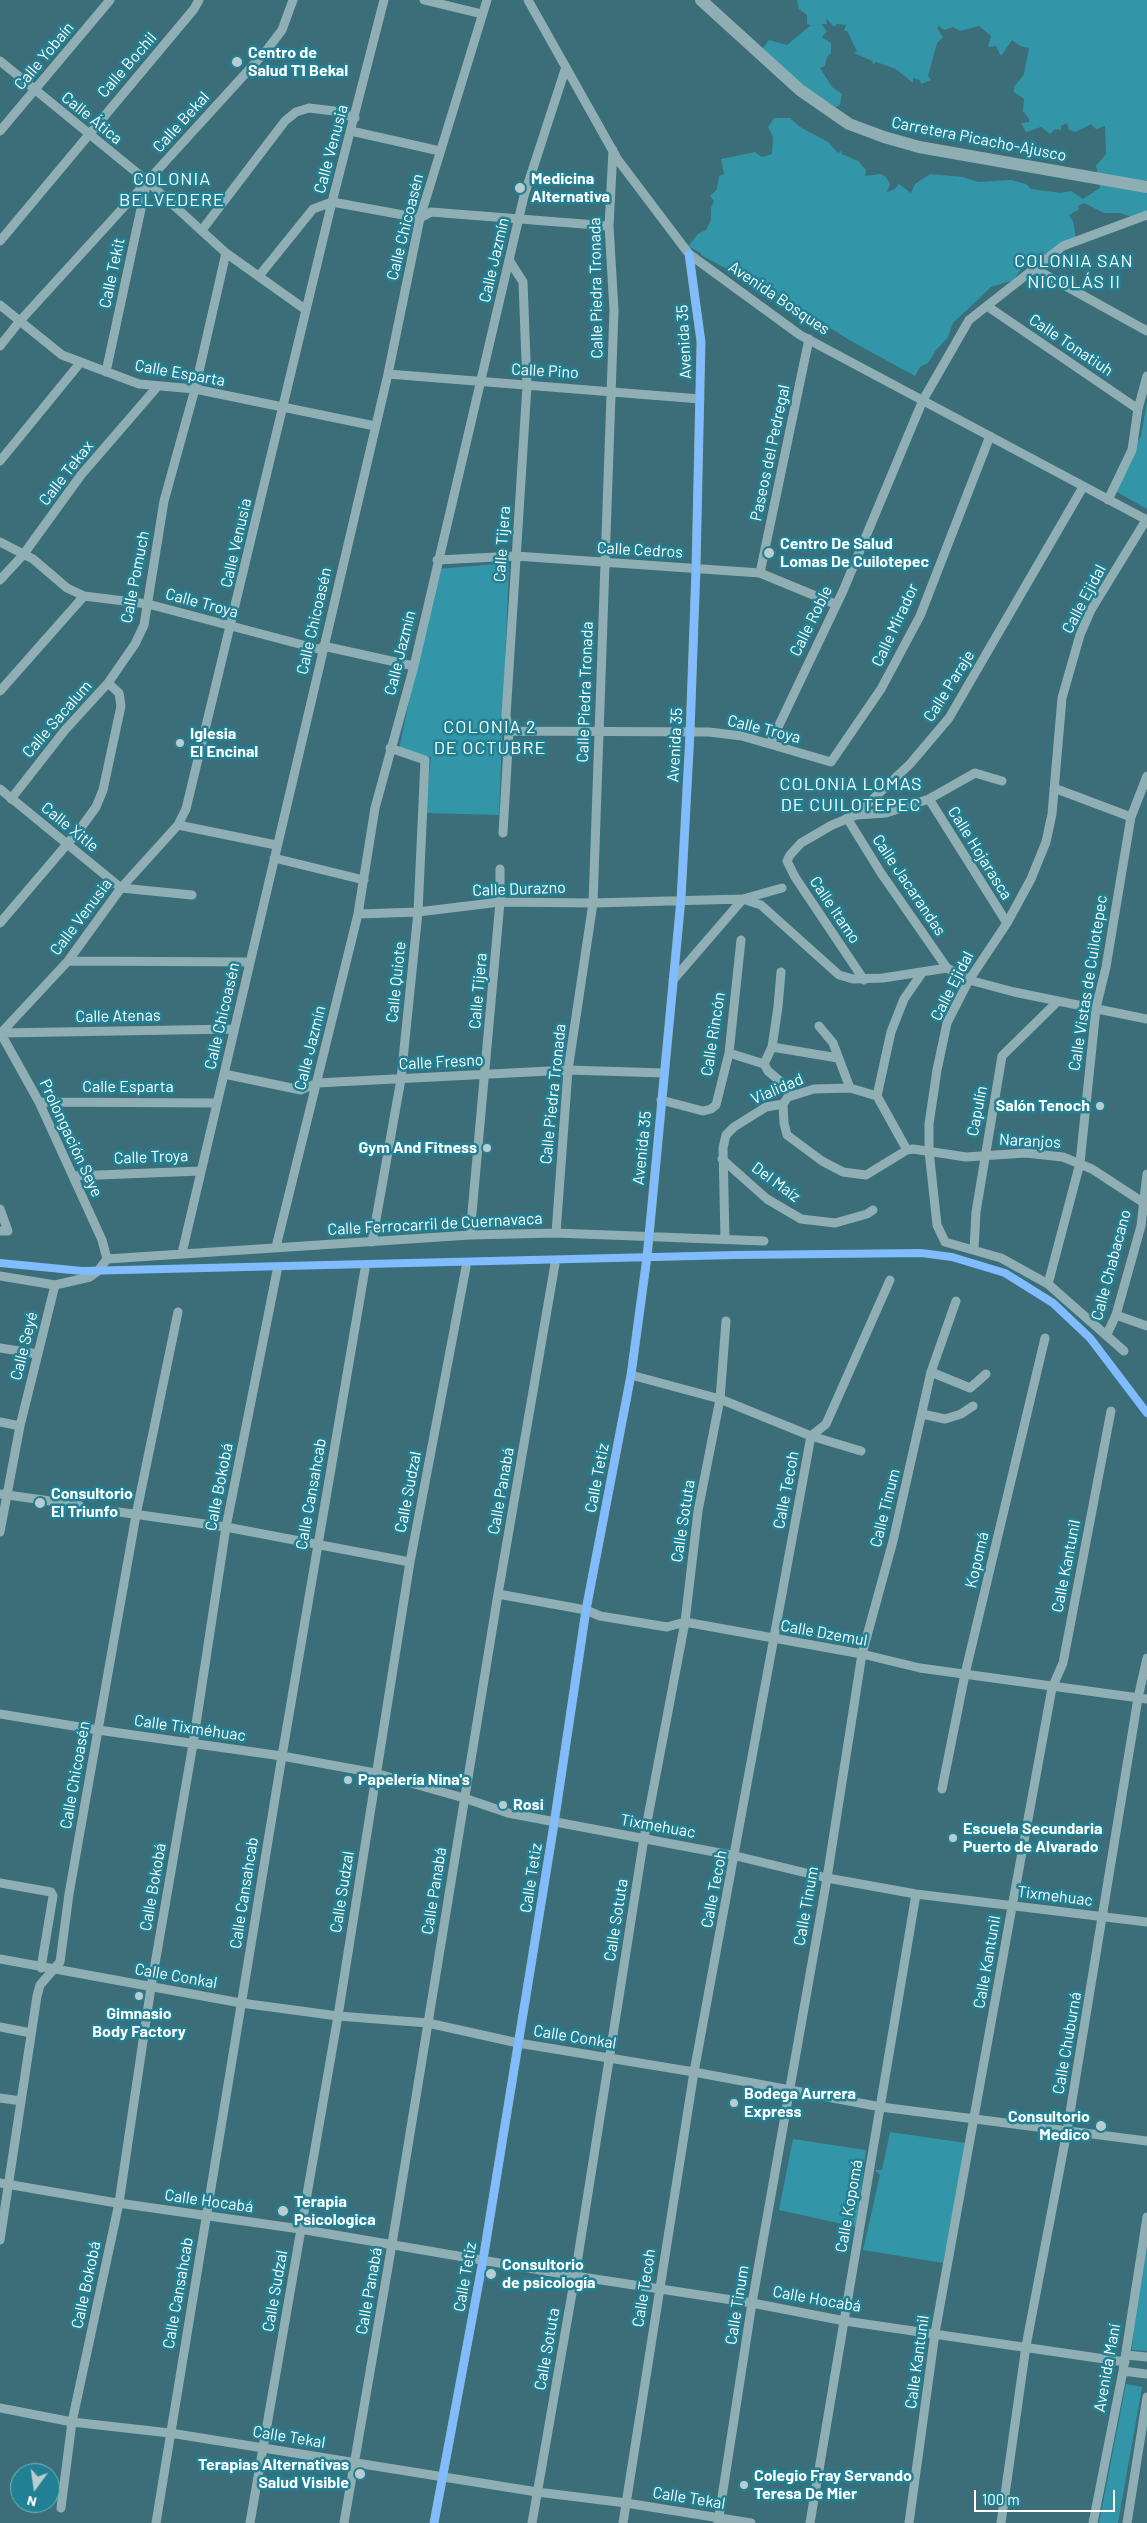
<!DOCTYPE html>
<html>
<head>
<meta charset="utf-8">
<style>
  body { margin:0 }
  #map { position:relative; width:1147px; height:2523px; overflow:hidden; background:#3b6e79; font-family:Barlow,sans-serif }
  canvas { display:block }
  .north { position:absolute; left:10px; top:2463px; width:50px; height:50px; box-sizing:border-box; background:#218093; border:1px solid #7ab3be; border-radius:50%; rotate:194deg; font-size:14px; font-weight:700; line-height:20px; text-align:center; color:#fff }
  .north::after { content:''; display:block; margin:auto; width:18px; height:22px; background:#baccd0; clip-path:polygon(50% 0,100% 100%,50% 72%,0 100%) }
  .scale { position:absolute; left:974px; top:2490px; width:141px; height:22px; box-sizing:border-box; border:2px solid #fff; border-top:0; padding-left:6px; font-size:15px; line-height:18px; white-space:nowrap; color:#fff; -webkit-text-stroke:4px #218093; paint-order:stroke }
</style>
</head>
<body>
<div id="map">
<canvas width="1147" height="2523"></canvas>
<div class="north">N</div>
<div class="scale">100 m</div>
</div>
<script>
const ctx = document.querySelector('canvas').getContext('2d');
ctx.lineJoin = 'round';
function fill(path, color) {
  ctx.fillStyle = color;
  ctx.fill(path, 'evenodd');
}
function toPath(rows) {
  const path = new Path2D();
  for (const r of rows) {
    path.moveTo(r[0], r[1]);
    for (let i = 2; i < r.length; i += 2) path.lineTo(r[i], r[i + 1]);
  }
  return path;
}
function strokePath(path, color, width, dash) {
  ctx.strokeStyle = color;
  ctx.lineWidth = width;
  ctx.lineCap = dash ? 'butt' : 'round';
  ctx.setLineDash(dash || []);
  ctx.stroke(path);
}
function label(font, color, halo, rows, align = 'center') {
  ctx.font = font + ' Barlow,sans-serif';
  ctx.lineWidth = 5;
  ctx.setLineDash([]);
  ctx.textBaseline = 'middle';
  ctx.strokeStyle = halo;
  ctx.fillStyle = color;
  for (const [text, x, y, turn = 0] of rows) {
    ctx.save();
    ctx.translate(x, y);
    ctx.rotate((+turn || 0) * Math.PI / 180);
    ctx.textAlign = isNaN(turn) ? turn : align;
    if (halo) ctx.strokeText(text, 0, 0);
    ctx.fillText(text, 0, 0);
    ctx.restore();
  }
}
const green = toPath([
  [797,0,1147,0,1147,217,1143,221,1120,213,1104,213,1084,203,1078,206,1079,209,1069,215,1073,221,1076,238,1037,264,1021,269,1014,280,991,287,953,323,948,337,936,350,928,363,920,367,915,376,851,341,827,326,827,324,767,294,768,291,701,255,701,253,688,246,698,234,706,230,711,220,711,208,714,201,710,196,717,189,719,176,724,174,721,159,755,152,762,157,772,154,773,137,768,127,774,118,790,118,800,127,828,142,838,153,841,151,842,154,858,161,866,170,865,176,881,174,886,177,890,184,887,192,895,189,899,184,911,193,915,184,930,174,963,177,978,182,1011,180,1026,184,1031,189,1061,193,1071,191,1083,199,1100,188,1096,166,1106,154,1105,126,1096,129,1091,124,1076,132,1069,130,1067,123,1061,126,1061,130,1055,129,1050,134,1041,127,1026,132,1021,123,1029,122,1029,119,1023,111,1024,99,1014,92,1014,87,1024,74,1029,48,1020,46,1012,40,1001,56,996,46,988,47,991,36,979,26,960,31,953,27,944,30,939,26,937,28,943,37,937,43,928,76,931,80,921,84,920,80,913,78,913,83,896,69,876,62,873,64,872,61,854,53,857,51,847,31,844,31,846,25,837,24,834,27,826,18,827,24,821,24,827,31,822,37,831,43,831,53,827,57,825,66,820,68,832,87,842,94,840,105,836,107,824,100,806,94,763,48,769,40,787,45,811,25,807,24,807,15,799,9],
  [1147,401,1147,509,1110,488,1141,436],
  [509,563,499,815,425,813,431,757,399,749,437,569],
  [890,2132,966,2143,943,2263,863,2250,880,2175,875,2170,882,2170],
  [793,2139,866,2150,856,2227,779,2210],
  [844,2227,852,2229,849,2244,838,2242],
  [1147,2250,1147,2351,1132,2350,1138,2282],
  [1126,2384,1142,2387,1118,2523,1099,2523]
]);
const minor = toPath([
  [424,0,482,14],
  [528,0,618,160,689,254,800,335,1147,520],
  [0,61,147,181,226,253,306,310],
  [0,131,110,0],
  [351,131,440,151],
  [202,230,285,121,296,112,309,108,334,111,355,118],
  [0,241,194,9,199,0],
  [1035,269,1147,331],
  [259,276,313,209,332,202,420,218,431,212,609,226],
  [0,305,62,355,139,384,195,389,375,426],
  [987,306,1138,409],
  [0,346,19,322,266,51,282,30,293,0],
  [106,372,147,181],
  [388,374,700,399],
  [0,461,80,363],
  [1108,500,1132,450,1138,409,1147,376],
  [0,542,33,559,67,588,84,596,148,604,322,650],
  [437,560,516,556,760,573,835,604],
  [760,573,809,339],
  [0,580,23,555,81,475,157,387],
  [323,646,414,666],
  [0,691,84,596],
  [509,731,709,732,742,736,831,762,881,689,920,616,990,436],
  [770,744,843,591,923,400,969,320,1063,246,1147,215],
  [1054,788,1131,817],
  [0,789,121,888,192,895],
  [11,799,65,730,108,683,135,644,144,625,164,501,195,389,226,253],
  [929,799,1007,923],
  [856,815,886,813,929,799,975,773,1002,781],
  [847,818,881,873,947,968],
  [178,825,276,845],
  [503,833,509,731,506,716,527,386,523,282,509,260],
  [274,858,364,880],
  [358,914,418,912,500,902,593,903,743,899,761,905,839,975,853,979,883,978,947,968,969,980,1014,992,1147,1019],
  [0,923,80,829,96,807,103,790,121,706,119,693,108,683],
  [68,961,250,962],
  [673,980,743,899,782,888],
  [864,980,795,877,787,861,790,855,801,843,832,825,856,815,910,764,949,718,1083,487],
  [819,1026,833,1043,850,1088],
  [0,1032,39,1102,102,1240,107,1259],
  [1,1033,234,1029],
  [0,1034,68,961,121,888,178,825,186,809,332,202,384,0],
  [772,1047,838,1058],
  [729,1053,764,1064,768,1071,788,1088,788,1097],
  [764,1064,772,1047,778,1007,781,972],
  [224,1074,301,1090,317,1083,568,1070,664,1073],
  [877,1096,891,1032,904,999,922,973],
  [877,1096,907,1150],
  [661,1100,703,1111,711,1109,716,1105,729,1053,741,940],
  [39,1102,217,1103],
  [783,1104,784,1123,787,1135,822,1161,843,1172,866,1175,907,1150,913,1149,966,1157,1025,1153,1063,1157,1092,1169,1147,1205],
  [722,1159,767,1199,801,1219,835,1223,867,1214,873,1210],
  [73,1176,201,1171],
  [0,1209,8,1231,0,1231],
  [556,1233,568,1070,593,903,614,310,609,226,613,150],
  [470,1235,500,902,500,869],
  [725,1239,723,1148,726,1135,734,1127,766,1107,783,1104,788,1097,814,1089,850,1088,877,1096],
  [372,1242,401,1079,418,912,425,760,390,748],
  [276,1247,358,914,375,808,414,666,524,196,565,70],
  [974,1249,976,1212,1002,1056,1058,1001],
  [182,1253,388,374,420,218,487,0],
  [107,1259,470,1235,556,1233,764,1241],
  [0,1276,55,1285,90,1277,98,1271,107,1259],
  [1048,1284,1080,1163,1096,1008,1106,967,1131,817,1147,776],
  [1116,1315,1147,1326],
  [1107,1334,1116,1315,1141,1226,1147,1174],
  [0,1348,38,1354],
  [1124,1351,1048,1284,1001,1258,945,1242,937,1225,929,1151,929,1124,937,1070,947,1023,969,980,1007,923,1031,879,1046,842,1052,814,1062,698,1080,635,1091,610,1146,520],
  [931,1372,970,1388,986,1374],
  [631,1375,720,1399,811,1436,861,1451],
  [922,1414,945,1419,961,1414,973,1406],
  [0,1422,20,1426],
  [0,1494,79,1505],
  [119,1512,226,1527,410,1562],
  [0,1532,20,1426,55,1285],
  [498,1594,586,1610,600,1616,667,1627,685,1622,862,1654,920,1668,1147,1699],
  [0,1714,98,1730,282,1756,375,1773,464,1798,508,1813,736,1856,827,1878,916,1894,1147,1922],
  [942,1789,965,1674,1045,1338],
  [0,1883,51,1892,53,1896,41,1968],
  [0,1959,241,2003,338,2016,428,2023,518,2043,694,2072,881,2107,1147,2141],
  [0,2027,31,2033],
  [0,2098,21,2101],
  [0,2183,111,2202,300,2229,575,2276,752,2303,845,2321,1125,2362],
  [0,2240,37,1996,40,1985,60,1962,69,1894,136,1515,178,1312],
  [1126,2355,1147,2357],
  [1123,2371,1147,2374],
  [0,2408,72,2422,170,2433,537,2492,626,2503,751,2523],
  [61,2508,72,2422,119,2203,151,1987,193,1744,226,1527,277,1271],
  [156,2523,282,1756,365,1269],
  [250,2523,338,2016,410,1562,466,1267],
  [344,2523,392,2244,498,1594,555,1264],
  [434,2523,483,2260,554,1824,586,1610,631,1375,647,1257,681,899,690,733,696,568,701,342,689,254],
  [532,2523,575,2276,644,1838,685,1622,698,1511,720,1399,726,1321],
  [623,2523,694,2072,811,1436,826,1424,890,1280],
  [718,2523,752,2303,827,1878,862,1654,893,1541,931,1372,956,1301],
  [810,2523,916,1894],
  [909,2523,935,2333,1012,1907,1052,1688,1063,1663,1111,1411],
  [1001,2523,1026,2346,1067,2131,1138,1698,1147,1658],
  [1093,2523,1123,2371,1147,2217],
  [1127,2523,1147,2397]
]);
const major = toPath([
  [701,0,800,90,849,124,884,137,919,147,1147,187]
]);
const cycleway = toPath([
  [0,1263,82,1271,735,1255,921,1253,952,1257,1005,1273,1053,1303,1090,1338,1147,1413],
  [434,2523,483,2260,554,1824,586,1610,631,1375,647,1257,681,899,690,733,696,568,701,342,689,254]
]);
const markers = [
  [237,62,6,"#baccd0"],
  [520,188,6,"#baccd0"],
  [769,553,6,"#baccd0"],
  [180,743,5,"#baccd0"],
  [1100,1106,5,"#baccd0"],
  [487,1148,5,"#baccd0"],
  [40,1503,6,"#baccd0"],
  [348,1780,5,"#baccd0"],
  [503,1805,5,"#baccd0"],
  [953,1838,5,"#baccd0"],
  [139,1996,5,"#baccd0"],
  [734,2103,5,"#baccd0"],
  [1101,2126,6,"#baccd0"],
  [283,2211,6,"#baccd0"],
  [491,2274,6,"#baccd0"],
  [360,2474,6,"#baccd0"],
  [744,2485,5,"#baccd0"]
];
const poiNames = [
  ["Centro de",248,53],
  ["Salud T1 Bekal",248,71],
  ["Medicina",531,179],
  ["Alternativa",531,197],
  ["Centro De Salud",780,544],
  ["Lomas De Cuilotepec",780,562],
  ["Iglesia",190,734],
  ["El Encinal",190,752],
  ["Salón Tenoch",1090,1106,"right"],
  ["Gym And Fitness",477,1148,"right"],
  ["Consultorio",51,1494],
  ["El Triunfo",51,1512],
  ["Papelería Nina's",358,1780],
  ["Rosi",513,1805],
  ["Escuela Secundaria",963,1829],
  ["Puerto de Alvarado",963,1847],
  ["Gimnasio",139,2014,"center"],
  ["Body Factory",139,2032,"center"],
  ["Bodega Aurrera",744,2094],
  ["Express",744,2112],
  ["Consultorio",1090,2117,"right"],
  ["Medico",1090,2135,"right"],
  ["Terapia",294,2202],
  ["Psicologica",294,2220],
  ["Consultorio",502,2265],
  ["de psicología",502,2283],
  ["Terapias Alternativas",349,2465,"right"],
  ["Salud Visible",349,2483,"right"],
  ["Colegio Fray Servando",754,2476],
  ["Teresa De Mier",754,2494]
];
const streetNames = [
  ["Calle Yobaín",44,56,-50],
  ["Calle Bochil",127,65,-49],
  ["Calle Ática",92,118,39],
  ["Calle Bekal",181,122,-48],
  ["Carretera Picacho-Ajusco",979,139,11],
  ["Calle Venusia",331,149,-75],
  ["Calle Chicoasén",405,227,-76],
  ["Calle Jazmín",494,260,-77],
  ["Calle Tekit",112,273,-78],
  ["Calle Piedra Tronada",596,288,-91],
  ["Avenida Bosques",779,298,34],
  ["Avenida 35",684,342,-93],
  ["Calle Tonatiuh",1071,345,34],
  ["Calle Pino",545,371,3],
  ["Calle Esparta",180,373,10],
  ["Paseos del Pedregal",770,453,-78],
  ["Calle Tekax",66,473,-52],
  ["Calle Venusia",236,543,-77],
  ["Calle Tijera",502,544,-86],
  ["Calle Cedros",640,550,3],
  ["Calle Pomuch",135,577,-79],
  ["Calle Ejidal",1084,599,-62],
  ["Calle Troya",202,603,15],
  ["Calle Chicoasén",314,621,-77],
  ["Calle Roble",811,621,-64],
  ["Calle Mirador",895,625,-65],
  ["Calle Jazmín",400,653,-76],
  ["Calle Paraje",949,686,-58],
  ["Calle Piedra Tronada",585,692,-88],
  ["Calle Sacalum",57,719,-49],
  ["Calle Troya",764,729,14],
  ["Avenida 35",675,745,-87],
  ["Calle Xitle",70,827,39],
  ["Calle Hojarasca",980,853,58],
  ["Calle Jacarandas",909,885,56],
  ["Calle Durazno",519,889,-2],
  ["Calle Itamo",835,910,56],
  ["Calle Venusia",81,917,-53],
  ["Calle Quiote",396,982,-84],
  ["Calle Vistas de Cuilotepec",1088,983,-81],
  ["Calle Ejidal",952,986,-63],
  ["Calle Tijera",478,991,-85],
  ["Calle Atenas",118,1016,-1],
  ["Calle Chicoasén",222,1016,-77],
  ["Calle Rincón",713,1034,-81],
  ["Calle Jazmín",310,1048,-76],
  ["Calle Fresno",441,1062,-3],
  ["Calle Esparta",128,1087],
  ["Vialidad",777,1089,-23],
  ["Calle Piedra Tronada",553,1094,-84],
  ["Capulín",977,1111,-79],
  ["Prolongación Seye",71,1138,65],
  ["Naranjos",1030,1141,3],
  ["Avenida 35",642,1148,-84],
  ["Calle Troya",151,1157,-2],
  ["Del Maíz",776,1182,36],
  ["Calle Ferrocarril de Cuernavaca",435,1224,-3],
  ["Calle Chabacano",1111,1265,-75],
  ["Calle Seyé",24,1346,-76],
  ["Calle Tetiz",597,1478,-79],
  ["Calle Bokobá",219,1487,-79],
  ["Calle Tecoh",786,1490,-79],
  ["Calle Panabá",501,1491,-80],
  ["Calle Sudzal",408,1492,-79],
  ["Calle Cansahcab",311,1494,-80],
  ["Calle Tinum",885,1508,-76],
  ["Calle Sotuta",683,1521,-81],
  ["Kopomá",977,1560,-77],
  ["Calle Kantunil",1066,1566,-79],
  ["Calle Dzemul",824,1633,10],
  ["Calle Tixméhuac",190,1728,8],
  ["Calle Chicoasén",75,1775,-80],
  ["Tixmehuac",658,1826,10],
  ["Calle Tetiz",531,1878,-81],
  ["Calle Bokobá",153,1887,-80],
  ["Calle Tecoh",714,1889,-79],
  ["Calle Panabá",434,1891,-81],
  ["Calle Sudzal",342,1892,-81],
  ["Calle Cansahcab",244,1893,-81],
  ["Tixmehuac",1055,1896,7],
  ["Calle Tinum",806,1906,-80],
  ["Calle Sotuta",616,1920,-81],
  ["Calle Kantunil",987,1962,-80],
  ["Calle Conkal",176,1976,10],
  ["Calle Conkal",575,2037,9],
  ["Calle Chuburná",1067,2043,-80],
  ["Calle Hocabá",209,2201,8],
  ["Calle Kopomá",849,2206,-80],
  ["Calle Tetiz",465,2277,-80],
  ["Calle Bokobá",86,2285,-78],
  ["Calle Tecoh",644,2288,-81],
  ["Calle Sudzal",275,2291,-80],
  ["Calle Panabá",369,2291,-80],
  ["Calle Cansahcab",178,2293,-80],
  ["Calle Hocabá",817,2299,10],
  ["Calle Tinum",737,2305,-81],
  ["Calle Sotuta",547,2349,-80],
  ["Calle Kantunil",917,2362,-82],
  ["Avenida Maní",1107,2368,-80],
  ["Calle Tekal",289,2437,9],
  ["Calle Tekal",689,2498,9]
];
const neighbourhoodNames = [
  ["COLONIA",172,179],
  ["BELVEDERE",172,200],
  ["COLONIA SAN",1074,261],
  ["NICOLÁS II",1074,282],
  ["COLONIA 2",490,727],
  ["DE OCTUBRE",490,748],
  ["COLONIA LOMAS",851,784],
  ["DE CUILOTEPEC",851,805]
];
fill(green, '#3295a8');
strokePath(minor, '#90afb5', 9);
strokePath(major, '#8faeb4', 12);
strokePath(cycleway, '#80bcff', 8);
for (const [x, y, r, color] of markers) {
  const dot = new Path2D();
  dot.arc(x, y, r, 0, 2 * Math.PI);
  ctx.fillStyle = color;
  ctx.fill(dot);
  strokePath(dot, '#218093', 2);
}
label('bold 16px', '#fff', '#218093', poiNames, 'left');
label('16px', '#fff', '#218093', streetNames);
ctx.letterSpacing = '1px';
label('18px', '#fff', '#218093', neighbourhoodNames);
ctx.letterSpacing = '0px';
</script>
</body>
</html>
